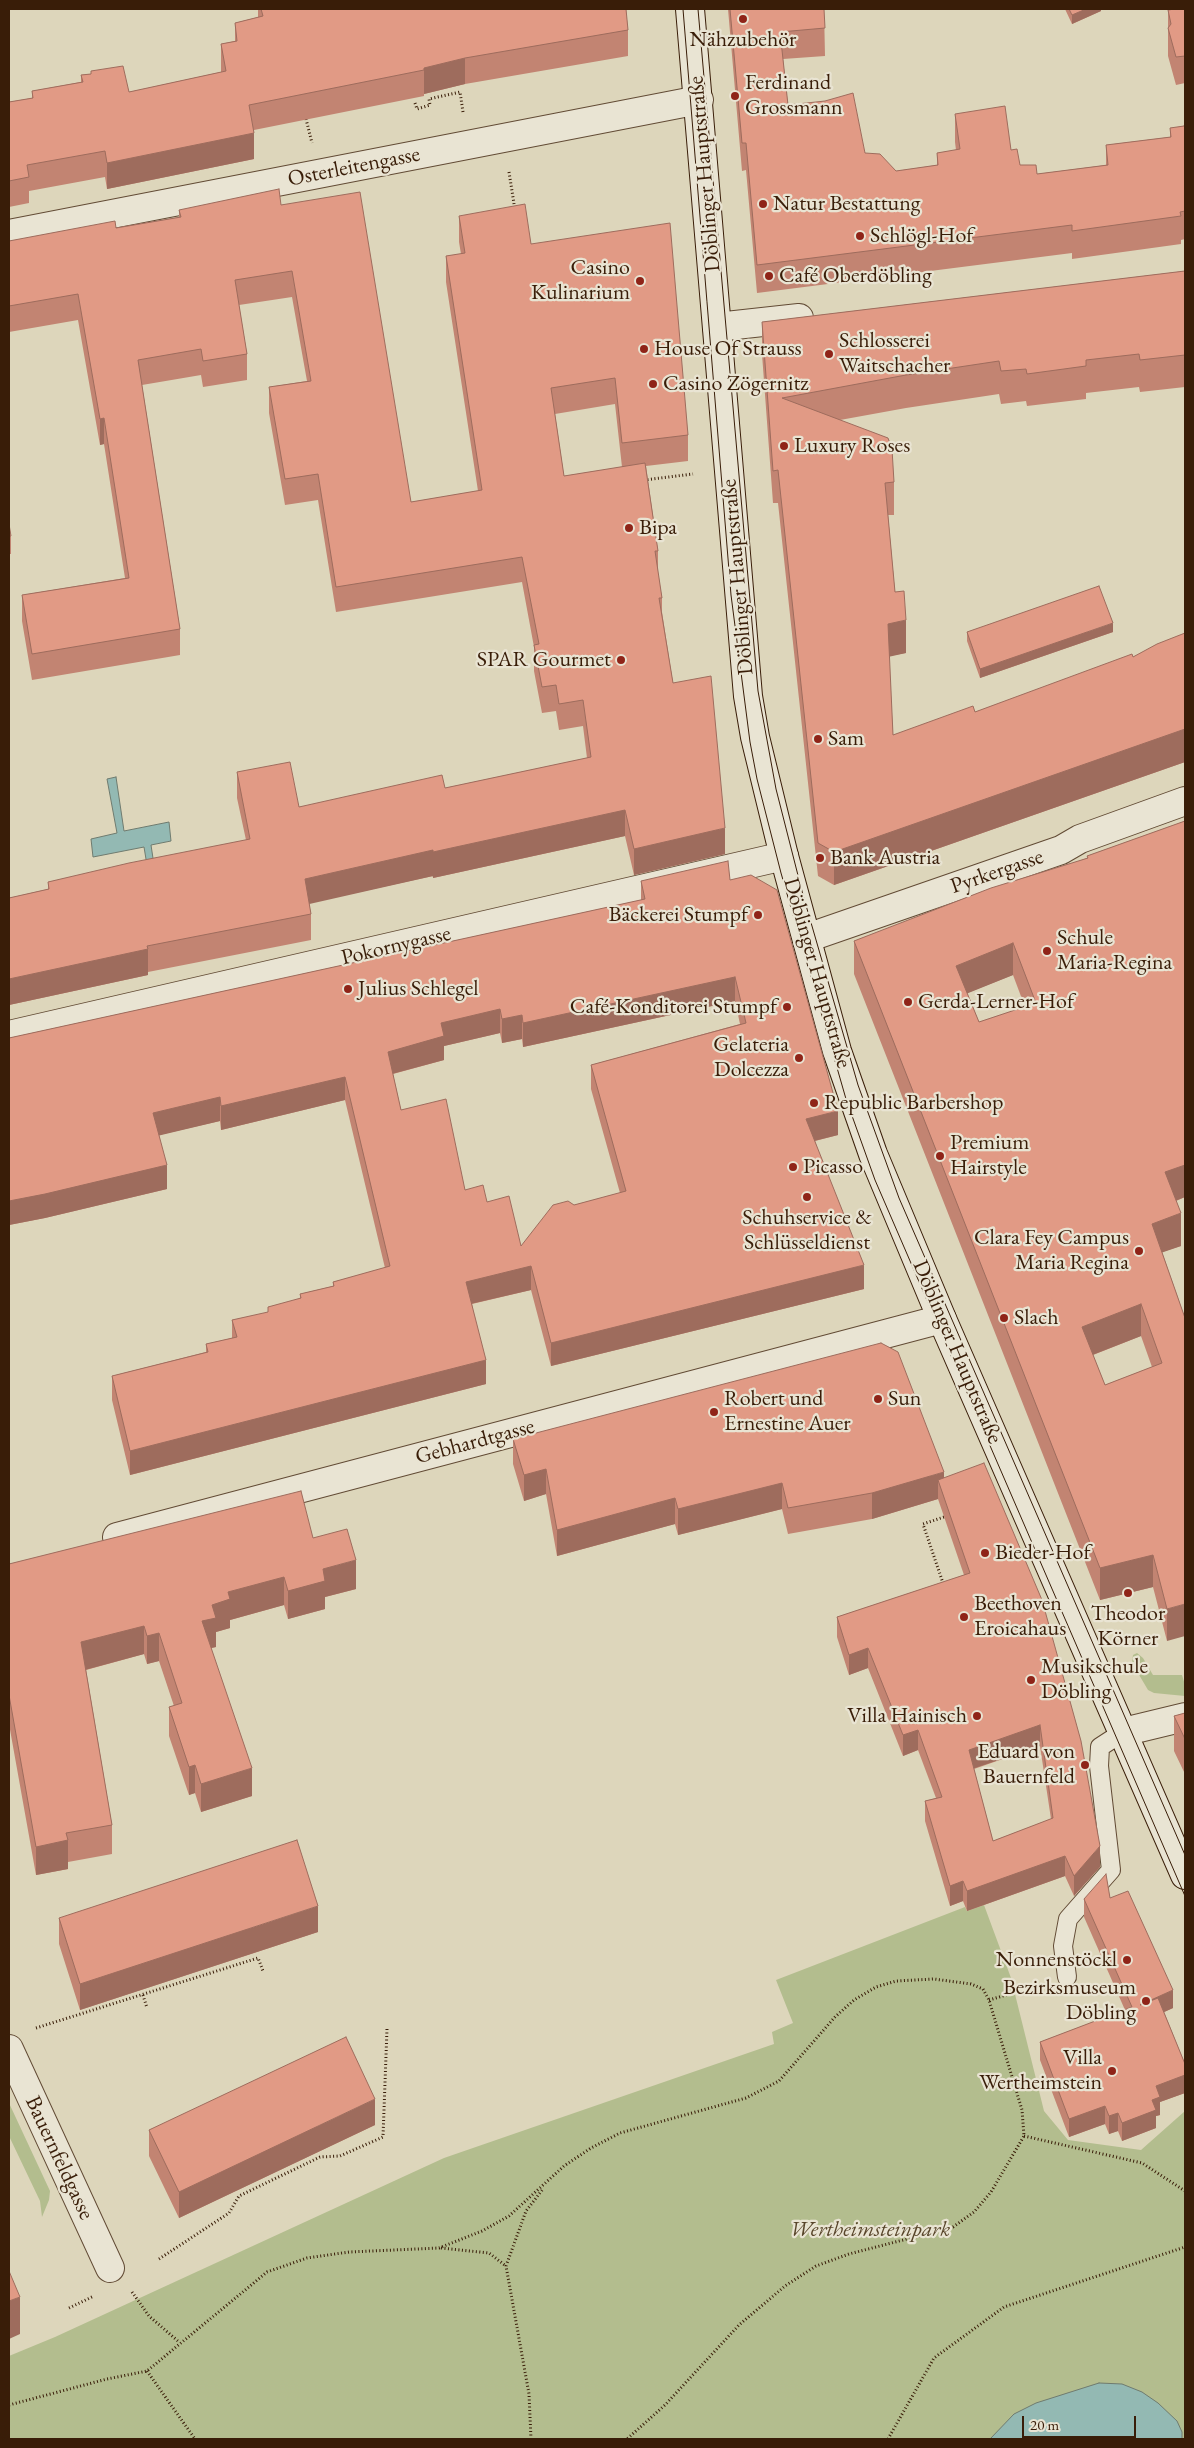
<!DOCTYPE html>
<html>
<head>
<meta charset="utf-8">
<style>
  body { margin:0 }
  #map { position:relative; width:1194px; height:2448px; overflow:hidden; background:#ddd6bb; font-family:"EB Garamond",serif }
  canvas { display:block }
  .frame { position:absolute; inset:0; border:10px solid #391d08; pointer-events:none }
  .scale { position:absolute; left:1022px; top:2416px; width:114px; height:22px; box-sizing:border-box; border:2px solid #391d08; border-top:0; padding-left:6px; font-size:15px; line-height:18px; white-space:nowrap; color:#391d08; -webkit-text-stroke:4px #e9e4d3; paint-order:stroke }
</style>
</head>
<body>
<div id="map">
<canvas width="1194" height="2448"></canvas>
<div class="frame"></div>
<div class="scale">20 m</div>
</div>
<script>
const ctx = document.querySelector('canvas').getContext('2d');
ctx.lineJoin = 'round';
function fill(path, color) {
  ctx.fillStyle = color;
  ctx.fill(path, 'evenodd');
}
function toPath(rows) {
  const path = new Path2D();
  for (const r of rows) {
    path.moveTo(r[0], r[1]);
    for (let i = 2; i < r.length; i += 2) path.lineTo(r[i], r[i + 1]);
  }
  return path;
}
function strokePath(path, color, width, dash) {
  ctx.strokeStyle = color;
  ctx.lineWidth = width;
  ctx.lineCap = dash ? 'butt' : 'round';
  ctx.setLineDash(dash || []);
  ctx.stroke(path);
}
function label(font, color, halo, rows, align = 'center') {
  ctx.font = font + ' "EB Garamond",serif';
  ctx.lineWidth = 4.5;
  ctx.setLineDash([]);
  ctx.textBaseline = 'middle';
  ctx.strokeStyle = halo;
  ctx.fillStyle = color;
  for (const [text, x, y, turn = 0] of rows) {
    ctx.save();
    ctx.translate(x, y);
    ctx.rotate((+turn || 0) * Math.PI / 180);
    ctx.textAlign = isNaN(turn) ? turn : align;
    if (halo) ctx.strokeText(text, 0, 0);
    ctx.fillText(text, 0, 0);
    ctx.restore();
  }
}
const green = toPath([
  [1137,1653,1143,1658,1153,1675,1182,1675,1185,1685,1185,1696,1154,1693,1148,1690,1132,1663,1133,1655],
  [984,1905,1011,1978,1044,2111,1068,2140,1141,2150,1185,2111,1185,2439,9,2439,9,2356,55,2337,444,2158,774,2044,772,2032,793,2023,776,1980,965,1907,967,1911],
  [9,2103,50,2191,49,2200,42,2217,40,2201,9,2136]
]);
const water = toPath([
  [116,777,124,831,169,822,171,841,151,845,157,885,163,962,144,847,93,857,91,839,117,833,107,779,116,777],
  [1099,2383,1122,2384,1142,2392,1158,2403,1177,2421,1182,2432,1182,2439,990,2439,1014,2414,1036,2403,1099,2383]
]);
const path = toPath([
  [415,103,417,109,430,105,429,99,460,92,463,112],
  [306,119,312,143],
  [509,172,515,210],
  [644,480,693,474],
  [944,1517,923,1524,944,1586],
  [143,1995,147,2008],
  [989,2000,1041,1985],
  [36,2028,258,1958,263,1971],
  [1024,2136,1142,2163,1185,2191],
  [441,2248,489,2253,506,2266],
  [159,2259,229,2213,239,2196,320,2157,340,2156,383,2137,387,2029],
  [132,2292,149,2316,179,2342],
  [69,2308,94,2296],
  [147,2371,195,2439],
  [9,2405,107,2379,147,2371,267,2272,307,2258,349,2252,439,2248,482,2231,509,2216,564,2166,591,2148,620,2133,746,2098,779,2081,835,2017,854,2000,876,1987,896,1981,934,1979,971,1984,983,1989,989,2000,1022,2110,1024,2136,991,2192,974,2212,953,2227,849,2254,816,2266,785,2286,739,2325,665,2405,627,2439],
  [531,2439,529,2394,506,2266,526,2211,543,2189],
  [888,2439,934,2358,1004,2307,1185,2247]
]);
const lane = toPath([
  [1067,1977,1063,1946,1068,1919,1111,1870,1099,1766,1100,1747,1123,1732]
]);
const street = toPath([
  [9,234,699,100],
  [717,327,799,318],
  [807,938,1061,850,1080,839,1185,801],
  [9,1035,784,856],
  [117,1537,942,1319],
  [1123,1732,1185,1717],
  [9,2049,110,2268]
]);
const secondary = toPath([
  [690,9,748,696,755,737,784,856,837,1051,873,1154,942,1319,1185,1875]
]);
const tram = toPath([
  [683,9,731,595,750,742,757,779,781,873,846,1099,875,1180,1185,1896],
  [698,9,758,691,776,789,803,895,858,1085,899,1198,1185,1855]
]);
const wall = toPath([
  [258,9,626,9,628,30,628,56,465,84,424,94,424,96,254,130,254,159,107,189,105,177,29,191,29,203,9,207,9,102,32,98,32,91,81,82,81,75,91,74,91,71,129,92,221,72,221,44,235,41,235,23,258,17],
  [728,9,824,9,825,56,783,59,788,105,865,153,896,171,937,165,937,153,956,150,955,142,955,114,1011,150,1020,165,1037,174,1106,165,1106,145,1170,137,1170,128,1184,126,1185,124,1185,239,1181,240,1181,244,1072,259,1072,253,757,293,746,170,742,171],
  [1065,9,1101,9,1101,11,1072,24],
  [1185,9,1185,83,1176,85,1168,56,1168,10],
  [281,205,411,502,478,491,446,282,446,256,461,254,459,242,459,216,531,244,688,435,688,461,646,466,658,551,658,573,662,598,662,612,673,683,725,854,634,875,625,836,433,878,433,876,309,903,311,914,311,940,148,972,148,975,9,1005,9,898,48,889,48,882,246,840,237,798,237,772,299,807,445,788,587,758,583,726,559,730,556,711,542,713,534,671,534,647,522,582,336,612,318,500,285,505,269,413,269,387,307,381,292,297,239,305,247,354,247,380,203,387,201,375,142,385,180,629,180,655,32,680,22,621,22,595,125,578,104,444,100,445,78,320,9,332,9,241,116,228,179,217,179,210],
  [615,404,622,467,564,476,555,414],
  [1185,271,1185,387,1140,392,1139,387,1086,393,1086,399,1027,406,1026,401,1001,404,999,394,906,408,840,420,894,482,894,515,888,515,895,592,906,653,889,656,893,735,975,712,1133,657,1185,633,1185,762,834,885,818,876,778,503,773,503,762,354,762,322],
  [9,524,11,536,11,554,9,554],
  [967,632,1113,632,980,678,967,641],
  [1185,821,1185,1197,1176,1201,1181,1246,1162,1252,1185,1318,1167,1641,1153,1587,1100,1600,854,974,854,941,1087,858,1087,856],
  [1013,975,1025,1007,979,1022,967,993],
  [1141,1336,1152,1367,1105,1385,1093,1355],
  [730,880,838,1135,815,1141,864,1289,551,1366,531,1290,472,1304,486,1384,130,1475,112,1400,112,1376,206,1352,206,1344,232,1338,232,1320,268,1313,268,1307,300,1299,300,1294,333,1286,333,1282,385,1268,345,1100,221,1130,220,1121,159,1135,167,1189,45,1218,9,1225,9,1038,641,900,641,881],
  [735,1001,740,1024,591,1065,591,1089,620,1193,574,1205,521,1246,487,1202,465,1190,401,1110,393,1074,444,1060,444,1046,500,1033,502,1043,522,1039,523,1047],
  [513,1439,944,1477,1100,1867,1074,1896,1065,1876,967,1911,963,1901,950,1906,925,1821,925,1801,936,1798,918,1750,903,1756,868,1668,849,1675,837,1637,837,1617,964,1575,938,1499,872,1519,788,1534,782,1509,678,1535,675,1524,557,1556,546,1494,524,1501,513,1464],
  [1040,1746,1051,1819,993,1841,974,1769],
  [313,1538,356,1589,325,1597,325,1609,288,1619,284,1605,230,1620,230,1628,216,1632,216,1647,211,1648,252,1796,201,1812,195,1793,189,1795,169,1736,169,1707,174,1706,159,1661,147,1664,144,1654,86,1670,112,1825,112,1854,68,1862,68,1869,36,1875,9,1724,9,1564],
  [1185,1713,1185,1774,1174,1751,1174,1716],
  [1110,1898,1173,2008,1164,2012,1185,2064,1185,2093,1160,2102,1160,2115,1156,2116,1156,2128,1122,2141,1118,2131,1109,2134,1105,2124,1069,2137,1040,2060,1040,2042,1125,2010,1084,1917,1084,1899],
  [59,1918,318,1932,80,2010,59,1944],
  [375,2125,179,2218,149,2156,149,2130]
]);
const shadedWall = toPath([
  [1086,9,1101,9,1101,11,1072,24,1072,15],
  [465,58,465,84,424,94,424,68],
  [254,133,254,159,107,189,107,163],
  [104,418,104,444,100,445,100,419],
  [906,620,906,653,888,657,888,624],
  [1113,623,1113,632,980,678,980,669],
  [1185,729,1185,762,834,885,834,852],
  [625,810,625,836,433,878,433,852],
  [725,828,725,854,634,875,634,849],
  [433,850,433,876,305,905,305,879],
  [1013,943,1013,975,956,998,956,966],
  [148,949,148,975,9,1005,9,979],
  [735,977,735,1001,523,1047,523,1023],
  [500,1009,500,1033,444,1046,444,1060,388,1075,388,1052,441,1023],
  [522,1015,522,1039,502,1043,502,1019],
  [345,1077,345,1100,221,1130,221,1106],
  [220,1097,220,1121,153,1137,153,1113],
  [838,1111,838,1135,806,1143,806,1119],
  [167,1165,167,1189,45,1218,9,1225,9,1201],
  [1185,1165,1185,1197,1165,1205,1165,1172],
  [1181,1213,1181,1246,1152,1256,1152,1224],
  [864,1265,864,1289,551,1366,551,1343],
  [531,1266,531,1290,466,1305,466,1282],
  [1141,1304,1141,1336,1082,1359,1082,1327],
  [486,1360,486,1384,130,1475,130,1451],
  [546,1469,546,1494,524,1501,524,1475],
  [944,1472,944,1497,938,1480,938,1499,872,1519,872,1493],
  [782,1483,782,1509,678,1535,678,1509],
  [675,1498,675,1524,557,1556,557,1530],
  [1153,1555,1153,1587,1100,1600,1100,1568],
  [356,1560,356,1589,325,1597,325,1609,288,1619,288,1591,323,1569],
  [284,1577,284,1605,230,1620,230,1628,216,1632,216,1647,202,1650,202,1621,212,1605,228,1592],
  [1185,1604,1185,1636,1167,1641,1167,1609],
  [144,1626,144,1654,81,1671,81,1642],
  [159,1633,159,1661,147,1664,147,1636],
  [868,1648,868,1668,849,1675,849,1655],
  [1040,1725,1040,1746,969,1770,969,1750],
  [918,1730,918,1750,903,1756,903,1735],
  [195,1765,195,1793,189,1795,189,1767],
  [252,1768,252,1796,201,1812,201,1784],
  [68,1840,68,1869,36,1875,36,1847],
  [1100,1846,1100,1867,1074,1896,1074,1876],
  [1065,1856,1065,1876,967,1911,967,1891],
  [963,1881,963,1901,950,1906,950,1886],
  [318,1906,318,1932,80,2010,80,1984],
  [1173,1990,1173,2008,1140,2023,1140,2005],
  [1185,2075,1185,2093,1160,2102,1160,2115,1156,2116,1156,2128,1122,2141,1122,2123,1152,2100,1156,2086],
  [375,2099,375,2125,179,2218,179,2192],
  [1105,2106,1105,2124,1069,2137,1069,2119],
  [1118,2113,1118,2131,1109,2134,1109,2116],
  [20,2297,20,2334,9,2339,9,2301]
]);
const building = toPath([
  [261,9,626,9,628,30,465,58,424,68,424,70,249,105,254,133,107,163,105,151,27,165,29,177,9,181,9,102,33,98,32,91,83,82,81,75,91,74,91,71,123,66,129,92,226,71,221,44,237,41,235,23,263,16,261,9],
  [730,9,824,9,825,28,780,32,788,105,825,101,853,93,865,153,880,154,896,171,938,165,937,153,960,149,955,114,1005,106,1011,150,1017,149,1020,165,1036,165,1037,174,1108,165,1106,145,1171,137,1170,128,1184,126,1185,124,1185,211,1180,212,1181,216,1072,231,1072,225,757,265,746,143,742,143,730,9],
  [1069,9,1086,9,1072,15,1069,9],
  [1175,9,1185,9,1185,56,1176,57,1168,28,1171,24,1168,10,1175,9],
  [279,189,281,205,360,192,411,502,482,490,446,256,465,253,459,216,525,204,531,244,670,223,688,435,622,443,615,378,551,388,564,476,645,463,658,551,655,551,662,598,659,598,673,683,711,676,725,828,634,849,625,810,433,852,433,850,305,879,311,914,147,946,148,949,9,979,9,898,49,889,48,882,129,863,250,839,237,772,290,762,299,807,442,775,445,788,591,757,583,700,559,704,556,685,542,687,534,645,539,644,522,557,336,587,318,474,285,479,269,387,311,381,292,271,235,280,247,354,203,361,201,349,138,360,180,629,32,654,22,595,129,578,104,418,100,419,78,294,9,306,9,241,115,221,116,228,181,217,179,210,279,189],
  [1185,271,1185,355,1140,360,1139,354,1086,360,1086,366,1027,374,1026,369,1001,371,999,361,906,375,782,398,888,438,892,449,894,482,885,483,895,592,904,591,906,620,888,624,893,735,973,706,975,712,1132,654,1133,657,1157,644,1185,633,1185,729,834,852,818,843,778,470,773,471,762,322,1185,271],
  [9,524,11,536,9,536,9,524],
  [1099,586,1113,623,980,669,967,632,1099,586],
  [1185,821,1185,1165,1165,1172,1181,1213,1152,1224,1185,1318,1185,1604,1167,1609,1153,1555,1100,1568,854,941,991,888,1088,858,1087,856,1185,821],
  [1013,943,1036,1003,979,1022,956,966,1013,943],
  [1141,1304,1162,1363,1105,1385,1082,1327,1141,1304],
  [728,861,730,880,751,875,777,890,838,1111,806,1119,864,1265,551,1343,531,1266,466,1282,486,1360,130,1451,112,1376,208,1352,206,1344,237,1337,232,1320,268,1312,268,1307,301,1298,300,1294,334,1286,333,1282,390,1266,345,1077,221,1106,220,1097,153,1113,167,1165,45,1194,9,1201,9,1038,645,899,641,881,728,861],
  [735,977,746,1023,591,1065,626,1191,574,1205,568,1201,553,1205,521,1246,509,1196,487,1202,483,1185,465,1190,446,1099,401,1110,388,1052,444,1036,441,1023,500,1009,502,1019,522,1015,523,1023,735,977],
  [881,1343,898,1352,944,1472,872,1493,788,1508,782,1483,678,1509,675,1498,557,1530,546,1469,524,1475,513,1439,881,1343],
  [984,1463,1042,1600,1081,1741,1100,1846,1074,1876,1065,1856,967,1891,963,1881,950,1886,925,1801,942,1797,918,1730,903,1735,868,1648,849,1655,837,1617,970,1573,938,1480,984,1463],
  [1040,1725,1053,1818,993,1841,969,1750,1040,1725],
  [301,1491,313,1538,347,1529,356,1560,323,1569,325,1581,288,1591,284,1577,228,1592,230,1599,212,1605,216,1618,202,1621,252,1768,201,1784,195,1765,189,1767,169,1707,182,1703,159,1633,147,1636,144,1626,81,1642,112,1825,66,1833,68,1840,36,1847,9,1695,9,1564,301,1491],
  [1185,1713,1185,1739,1174,1716,1185,1713],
  [297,1840,318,1906,80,1984,59,1918,297,1840],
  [1106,1874,1110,1898,1128,1891,1173,1990,1140,2005,1158,1998,1185,2064,1185,2075,1156,2086,1160,2097,1152,2100,1156,2110,1122,2123,1118,2113,1109,2116,1105,2106,1069,2119,1040,2042,1132,2007,1084,1899,1106,1874],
  [346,2037,375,2099,179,2192,149,2130,346,2037],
  [9,2271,20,2297,9,2301,9,2271]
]);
const markers = [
  [743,19,5,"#8f2418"],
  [735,96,5,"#8f2418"],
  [763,204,5,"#8f2418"],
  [860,236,5,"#8f2418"],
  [769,276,5,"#8f2418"],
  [640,281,5,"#8f2418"],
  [644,349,5,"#8f2418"],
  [829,354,5,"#8f2418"],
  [653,384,5,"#8f2418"],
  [784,446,5,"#8f2418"],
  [629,528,5,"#8f2418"],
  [621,660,5,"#8f2418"],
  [818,739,5,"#8f2418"],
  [820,858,5,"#8f2418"],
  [758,915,5,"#8f2418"],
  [1047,951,5,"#8f2418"],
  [348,989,5,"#8f2418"],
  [908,1002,5,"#8f2418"],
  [787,1007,5,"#8f2418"],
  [799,1058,5,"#8f2418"],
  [814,1103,5,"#8f2418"],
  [940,1156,5,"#8f2418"],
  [793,1167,5,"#8f2418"],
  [807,1197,5,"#8f2418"],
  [1139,1251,5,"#8f2418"],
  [1004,1318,5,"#8f2418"],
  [878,1399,5,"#8f2418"],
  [714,1412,5,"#8f2418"],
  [985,1553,5,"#8f2418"],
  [1128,1593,5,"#8f2418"],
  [964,1617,5,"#8f2418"],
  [1031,1680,5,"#8f2418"],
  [977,1716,5,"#8f2418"],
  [1085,1765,5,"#8f2418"],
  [1127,1960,5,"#8f2418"],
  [1146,2001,5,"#8f2418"],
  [1112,2071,5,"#8f2418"]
];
const poiNames = [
  ["Nähzubehör",743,40,"center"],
  ["Ferdinand",745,83],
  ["Grossmann",745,108],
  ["Natur Bestattung",773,204],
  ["Schlögl-Hof",870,236],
  ["Casino",630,268,"right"],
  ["Kulinarium",630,293,"right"],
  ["Café Oberdöbling",779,276],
  ["Schlosserei",839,341],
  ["Waitschacher",839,366],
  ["House Of Strauss",654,349],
  ["Casino Zögernitz",663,384],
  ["Luxury Roses",794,446],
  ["Bipa",639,528],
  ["SPAR Gourmet",611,660,"right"],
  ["Sam",828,739],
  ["Bank Austria",830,858],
  ["Bäckerei Stumpf",748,915,"right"],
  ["Schule",1057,938],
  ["Maria-Regina",1057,963],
  ["Julius Schlegel",358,989],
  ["Gerda-Lerner-Hof",918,1002],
  ["Café-Konditorei Stumpf",777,1007,"right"],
  ["Gelateria",789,1045,"right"],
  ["Dolcezza",789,1070,"right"],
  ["Republic Barbershop",824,1103],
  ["Premium",950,1143],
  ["Hairstyle",950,1168],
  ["Picasso",803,1167],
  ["Schuhservice &",807,1218,"center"],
  ["Schlüsseldienst",807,1243,"center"],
  ["Clara Fey Campus",1129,1238,"right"],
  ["Maria Regina",1129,1263,"right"],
  ["Slach",1014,1318],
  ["Robert und",724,1399],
  ["Ernestine Auer",724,1424],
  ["Sun",888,1399],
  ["Bieder-Hof",995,1553],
  ["Beethoven",974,1604],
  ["Eroicahaus",974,1629],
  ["Theodor",1128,1614,"center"],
  ["Körner",1128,1639,"center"],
  ["Musikschule",1041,1667],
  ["Döbling",1041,1692],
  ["Villa Hainisch",967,1716,"right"],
  ["Eduard von",1075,1752,"right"],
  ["Bauernfeld",1075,1777,"right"],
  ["Nonnenstöckl",1117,1960,"right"],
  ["Bezirksmuseum",1136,1988,"right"],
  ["Döbling",1136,2013,"right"],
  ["Villa",1102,2058,"right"],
  ["Wertheimstein",1102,2083,"right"]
];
const streetNames = [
  ["Osterleitengasse",354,167,-11],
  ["Döblinger Hauptstraße",705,174,-95],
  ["Döblinger Hauptstraße",738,577,-95],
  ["Pyrkergasse",997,872,-19],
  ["Pokornygasse",396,946,-13],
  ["Döblinger Hauptstraße",817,973,74],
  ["Döblinger Hauptstraße",957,1352,67],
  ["Gebhardtgasse",475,1442,-15],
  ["Bauernfeldgasse",59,2158,65]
];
const parkNames = [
  ["Wertheimsteinpark",870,2230]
];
fill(green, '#b3bd8e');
fill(water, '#93b9b3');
strokePath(water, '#6f7b6f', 1);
strokePath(lane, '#624b35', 20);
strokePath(street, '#624b35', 30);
strokePath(secondary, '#391d08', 30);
strokePath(path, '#391d08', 3, [1, 2.5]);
strokePath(lane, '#e9e4d3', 18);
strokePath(street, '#e9e4d3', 28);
strokePath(secondary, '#e9e4d3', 28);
strokePath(tram, '#391d08', 1);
fill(wall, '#c28472');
fill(shadedWall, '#9e6c5d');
fill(building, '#e19a85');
strokePath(building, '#9e6c5d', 1);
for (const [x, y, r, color] of markers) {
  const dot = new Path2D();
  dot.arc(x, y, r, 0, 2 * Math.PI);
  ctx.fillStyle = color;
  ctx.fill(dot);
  strokePath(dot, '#e9e4d3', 2);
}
label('22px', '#391d08', '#e9e4d3', poiNames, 'left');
label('22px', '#391d08', '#e9e4d3', streetNames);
label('italic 22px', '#58452a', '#e9e4d3', parkNames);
</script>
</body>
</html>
